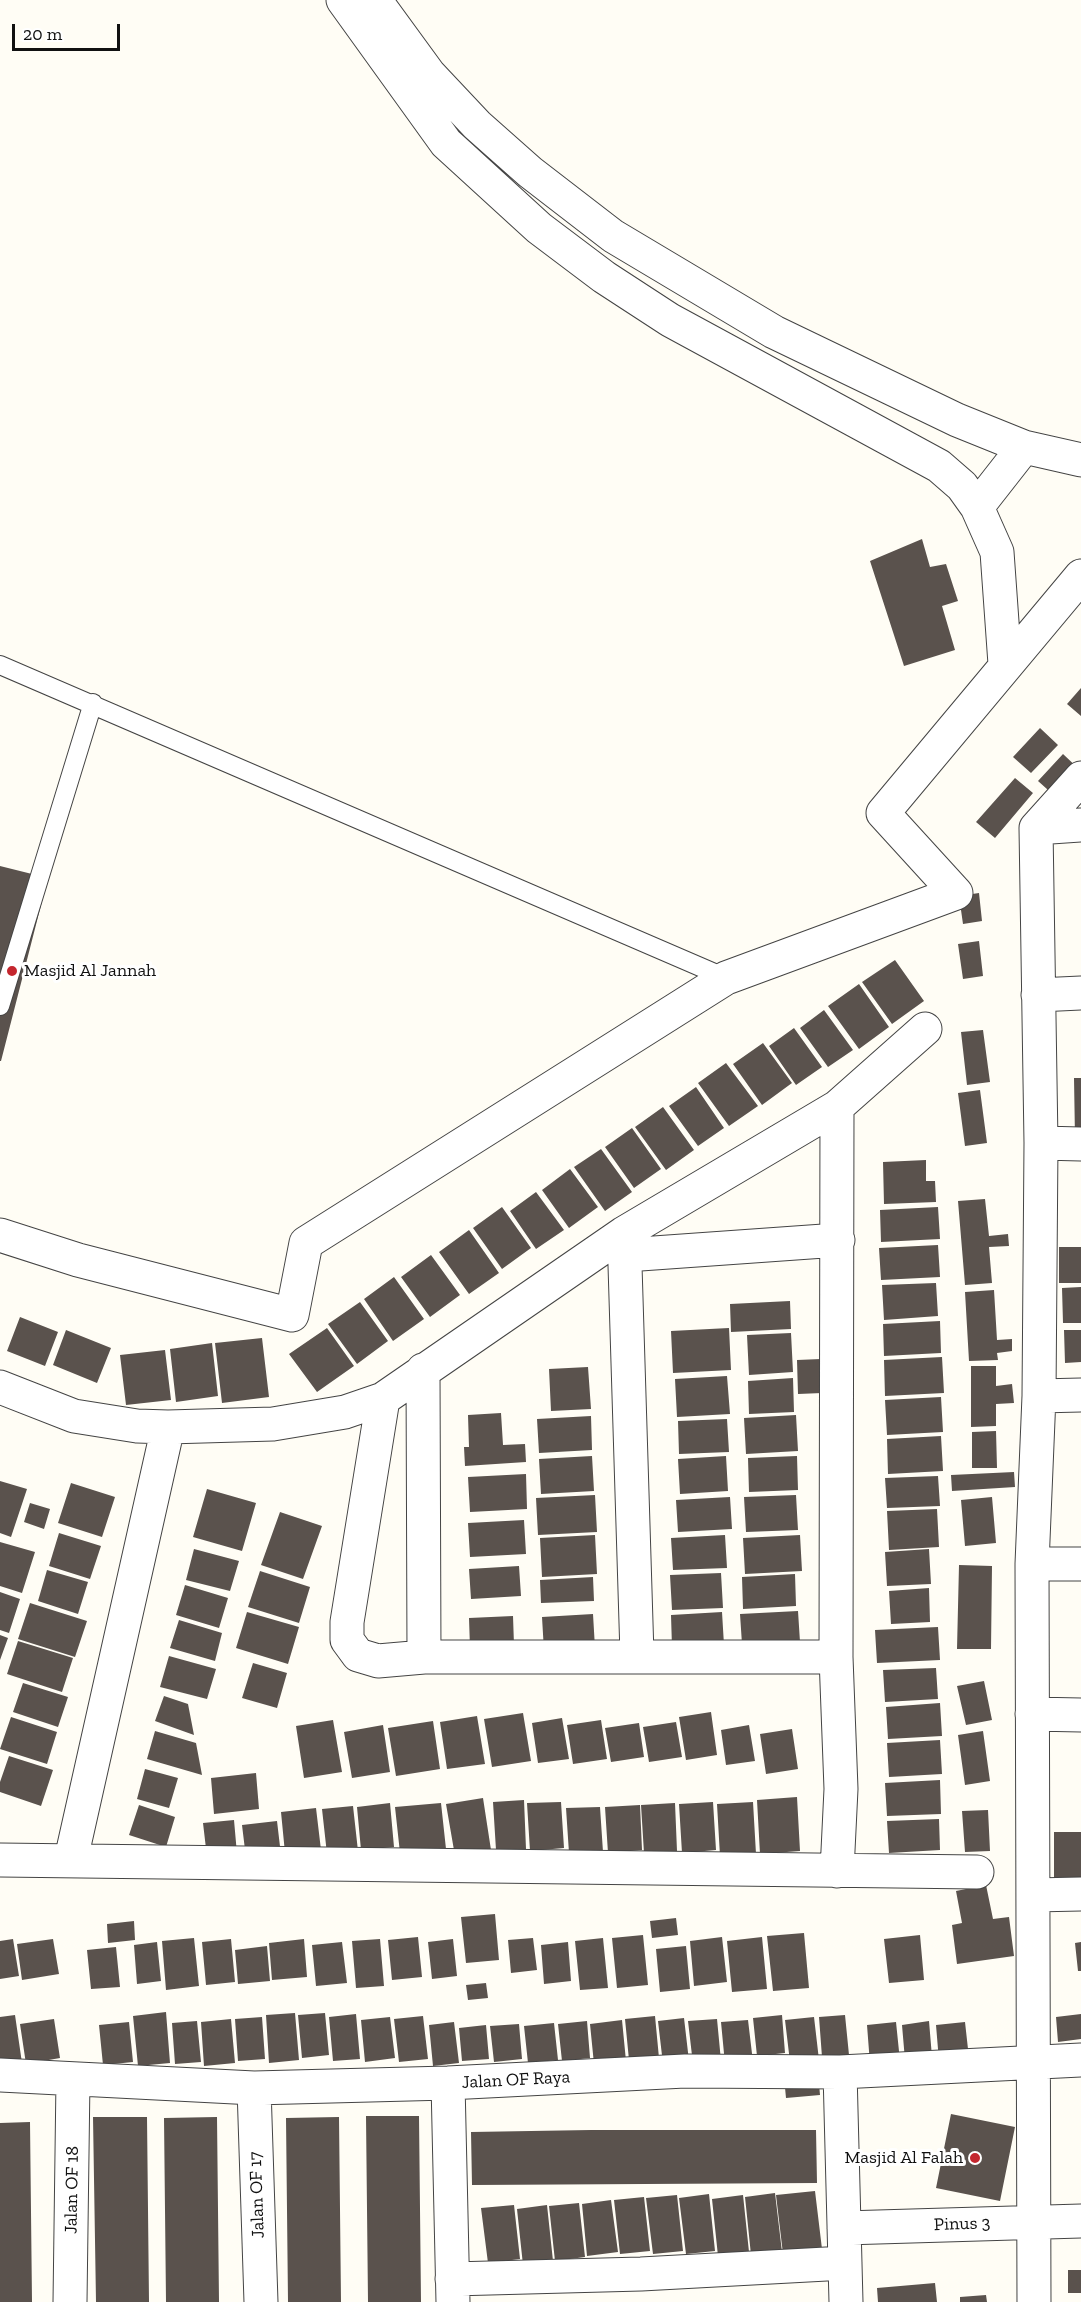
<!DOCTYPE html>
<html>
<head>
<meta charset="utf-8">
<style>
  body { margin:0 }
  #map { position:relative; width:1081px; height:2302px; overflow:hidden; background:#fffdf5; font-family:"Zilla Slab",serif }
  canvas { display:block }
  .scale { position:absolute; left:12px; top:24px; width:108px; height:27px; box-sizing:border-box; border:3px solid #111; border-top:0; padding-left:8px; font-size:18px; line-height:21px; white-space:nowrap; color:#111; -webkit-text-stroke:4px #fff; paint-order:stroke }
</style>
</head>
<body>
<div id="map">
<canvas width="1081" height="2302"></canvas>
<div class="scale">20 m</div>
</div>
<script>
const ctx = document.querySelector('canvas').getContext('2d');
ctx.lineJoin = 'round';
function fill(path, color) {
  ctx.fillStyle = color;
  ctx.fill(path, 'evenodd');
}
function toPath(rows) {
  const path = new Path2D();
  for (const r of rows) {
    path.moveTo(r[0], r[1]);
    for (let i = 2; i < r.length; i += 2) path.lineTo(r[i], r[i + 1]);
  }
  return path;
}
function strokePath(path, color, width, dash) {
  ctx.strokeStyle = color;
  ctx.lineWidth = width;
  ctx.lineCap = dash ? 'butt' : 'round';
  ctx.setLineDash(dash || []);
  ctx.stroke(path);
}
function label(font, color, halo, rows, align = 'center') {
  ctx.font = font + ' "Zilla Slab",serif';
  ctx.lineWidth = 6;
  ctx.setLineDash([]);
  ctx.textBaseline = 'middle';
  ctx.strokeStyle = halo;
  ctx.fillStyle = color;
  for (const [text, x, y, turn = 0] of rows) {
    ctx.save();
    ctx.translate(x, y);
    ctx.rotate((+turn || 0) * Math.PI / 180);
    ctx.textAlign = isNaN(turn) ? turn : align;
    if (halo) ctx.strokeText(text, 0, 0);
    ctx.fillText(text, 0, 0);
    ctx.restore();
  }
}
const building = toPath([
  [922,539,930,567,946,564,958,601,942,606,955,650,904,666,870,561],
  [1081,688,1081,716,1067,704],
  [1040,728,1058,745,1031,773,1013,757],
  [1063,754,1081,771,1057,798,1038,781],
  [1015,778,1033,793,995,838,976,822],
  [0,866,48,878,1,1061,0,1061],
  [979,893,982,921,963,924,959,896],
  [979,941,983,976,963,979,958,944],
  [895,960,924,1001,892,1024,862,982],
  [859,984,889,1027,859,1049,828,1006],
  [824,1010,853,1050,828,1067,800,1028],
  [794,1028,822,1067,796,1085,769,1046],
  [983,1030,990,1082,967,1085,961,1032],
  [763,1043,792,1083,762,1105,733,1064],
  [726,1063,758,1106,729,1126,698,1083],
  [1074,1078,1081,1078,1081,1138,1075,1138],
  [696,1087,724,1128,698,1146,669,1106],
  [980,1090,987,1143,965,1146,958,1093],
  [663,1107,694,1150,666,1170,635,1127],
  [632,1128,661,1169,634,1188,605,1147],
  [601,1149,632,1192,605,1211,574,1167],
  [926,1160,926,1181,935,1181,936,1202,884,1204,883,1162],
  [570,1169,598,1207,569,1228,542,1190],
  [536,1192,564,1230,536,1249,510,1211],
  [985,1199,989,1236,1008,1234,1009,1246,989,1247,992,1283,965,1285,958,1201],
  [502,1207,531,1248,502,1269,473,1228],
  [938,1207,940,1239,881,1242,880,1210],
  [469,1230,499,1273,469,1294,439,1252],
  [938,1245,940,1277,881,1280,879,1248],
  [1059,1247,1081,1247,1081,1283,1059,1283],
  [431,1255,460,1295,430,1317,401,1277],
  [394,1277,424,1319,393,1341,364,1299],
  [936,1283,938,1316,884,1320,882,1285],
  [1081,1287,1081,1323,1063,1323,1062,1288],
  [994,1290,997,1340,1012,1339,1012,1351,997,1353,998,1360,969,1361,965,1292],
  [790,1301,791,1329,731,1332,730,1304],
  [360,1302,388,1341,357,1364,328,1324],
  [20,1317,58,1332,45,1366,7,1351],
  [940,1321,941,1353,884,1356,883,1324],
  [327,1328,354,1366,317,1392,289,1354],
  [729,1328,731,1370,673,1373,671,1331],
  [66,1330,111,1348,97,1383,53,1365],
  [1064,1330,1081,1330,1081,1362,1065,1363],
  [791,1333,793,1372,749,1375,747,1335],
  [262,1338,269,1397,222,1403,215,1343],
  [212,1343,218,1396,176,1402,170,1349],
  [165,1350,171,1400,126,1405,120,1355],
  [942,1357,944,1393,885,1396,884,1360],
  [821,1359,822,1393,798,1394,797,1360],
  [971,1366,996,1366,996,1386,1012,1384,1014,1403,996,1404,996,1426,971,1427],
  [588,1367,591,1409,551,1411,549,1369],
  [727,1376,730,1414,677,1417,675,1379],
  [793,1378,794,1412,749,1414,748,1381],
  [941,1397,943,1432,887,1435,885,1400],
  [501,1413,503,1445,525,1444,526,1462,465,1466,464,1447,469,1447,468,1415],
  [796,1415,798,1451,746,1454,744,1418],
  [591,1416,592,1450,539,1453,537,1419],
  [727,1419,729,1452,679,1454,678,1421],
  [996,1431,997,1468,972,1468,972,1432],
  [941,1436,943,1471,888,1474,887,1439],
  [592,1456,594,1491,541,1494,539,1459],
  [726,1456,728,1491,680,1494,678,1459],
  [797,1456,798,1490,749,1492,748,1458],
  [1014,1472,1015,1487,952,1491,951,1475],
  [526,1474,527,1509,470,1512,468,1477],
  [938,1476,940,1506,887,1508,885,1478],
  [0,1481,27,1489,11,1537,0,1533],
  [71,1483,115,1497,102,1537,58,1523],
  [207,1489,256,1503,242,1551,193,1537],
  [595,1495,597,1532,538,1535,536,1498],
  [796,1495,798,1530,746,1532,744,1497],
  [730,1497,732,1529,678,1532,676,1500],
  [992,1497,996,1543,965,1546,961,1500],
  [30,1503,50,1509,44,1529,24,1522],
  [937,1509,939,1547,889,1550,887,1511],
  [280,1512,322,1526,303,1579,261,1565],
  [524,1520,526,1554,470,1557,468,1523],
  [59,1533,101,1546,90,1579,49,1566],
  [595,1535,597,1574,542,1577,540,1538],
  [725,1535,727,1568,673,1570,671,1538],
  [800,1535,802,1571,745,1574,743,1538],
  [0,1542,35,1552,22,1593,0,1586],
  [194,1549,239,1561,230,1591,186,1580],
  [929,1549,931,1584,887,1586,885,1552],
  [959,1565,992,1566,991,1649,957,1649],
  [519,1566,521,1596,471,1599,469,1569],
  [47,1570,88,1582,78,1614,38,1601],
  [260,1571,310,1587,299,1623,248,1607],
  [721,1573,723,1608,672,1610,670,1575],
  [795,1574,796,1606,743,1609,742,1577],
  [593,1577,594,1601,541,1603,540,1580],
  [185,1585,228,1598,219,1628,176,1615],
  [929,1588,930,1622,891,1624,889,1591],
  [0,1592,20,1599,9,1633,0,1630],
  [30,1603,87,1621,75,1657,18,1639],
  [798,1611,800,1642,742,1644,740,1614],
  [247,1612,299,1627,288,1664,236,1648],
  [722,1612,724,1645,672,1647,671,1615],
  [593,1614,595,1648,544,1651,542,1617],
  [513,1616,514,1645,470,1648,469,1618],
  [179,1620,222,1633,215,1661,170,1648],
  [938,1627,940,1660,877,1663,875,1630],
  [0,1635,8,1638,0,1660],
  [18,1641,73,1658,62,1692,7,1674],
  [169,1656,216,1669,207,1699,160,1687],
  [253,1663,287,1673,277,1708,242,1698],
  [936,1668,938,1699,885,1702,883,1670],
  [984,1681,992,1720,966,1725,957,1686],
  [23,1683,68,1697,58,1727,13,1712],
  [164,1696,188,1704,194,1735,155,1721],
  [940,1703,942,1736,888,1739,886,1707],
  [711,1712,717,1755,686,1760,679,1717],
  [523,1713,531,1761,492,1767,484,1719],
  [477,1716,485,1764,447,1769,440,1722],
  [11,1717,57,1732,47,1764,0,1749],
  [562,1718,569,1759,538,1763,532,1723],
  [333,1720,342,1772,304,1778,296,1726],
  [601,1720,607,1759,573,1764,567,1725],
  [433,1721,440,1769,396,1776,388,1728],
  [676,1722,682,1757,649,1762,643,1727],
  [639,1723,644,1757,611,1762,605,1728],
  [383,1725,390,1772,352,1778,344,1732],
  [749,1725,755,1761,726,1765,721,1730],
  [792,1729,798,1769,766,1774,760,1734],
  [155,1731,196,1743,202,1775,147,1759],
  [983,1731,990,1781,965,1785,958,1735],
  [940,1740,942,1774,889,1777,887,1743],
  [9,1756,53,1770,41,1806,0,1792,0,1782],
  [145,1769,178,1778,169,1808,137,1799],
  [256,1773,259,1809,214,1814,211,1778],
  [940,1780,941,1814,887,1816,885,1783],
  [797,1797,800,1851,760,1854,757,1800],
  [483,1798,491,1850,455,1856,446,1804],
  [524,1800,526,1849,496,1850,493,1802],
  [561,1802,564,1848,530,1851,527,1803],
  [713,1802,716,1850,682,1853,679,1804],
  [753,1802,756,1854,720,1856,717,1804],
  [390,1803,394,1847,361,1850,357,1807],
  [441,1803,446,1849,400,1853,395,1807],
  [675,1803,677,1851,644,1853,641,1805],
  [139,1805,175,1817,166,1847,129,1835],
  [640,1805,642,1850,608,1853,605,1807],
  [353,1806,358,1851,327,1854,322,1809],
  [600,1807,603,1852,569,1853,566,1808],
  [316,1808,321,1850,285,1853,281,1812],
  [988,1810,990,1851,965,1852,962,1811],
  [939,1819,940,1850,889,1853,887,1821],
  [234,1820,237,1854,207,1857,203,1823],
  [277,1821,281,1855,246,1858,242,1825],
  [1054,1832,1081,1832,1081,1888,1054,1888],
  [986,1885,993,1919,1009,1917,1014,1956,957,1964,952,1925,962,1923,956,1891],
  [495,1914,499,1960,466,1963,461,1917],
  [676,1918,678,1935,652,1938,650,1921],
  [134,1921,135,1940,108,1943,107,1924],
  [804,1933,809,1988,773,1991,767,1936],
  [643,1935,648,1985,617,1988,612,1938],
  [920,1935,924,1980,889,1983,884,1939],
  [418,1937,422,1977,392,1980,388,1940],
  [722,1937,727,1982,694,1986,690,1941],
  [762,1937,767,1989,732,1992,727,1941],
  [194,1938,199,1986,166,1990,162,1941],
  [533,1938,537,1970,511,1973,508,1940],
  [603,1938,608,1988,580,1990,575,1941],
  [13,1939,19,1976,0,1979,0,1941],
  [53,1939,59,1974,22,1980,17,1944],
  [231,1939,235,1982,206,1985,202,1942],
  [304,1939,307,1977,272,1980,269,1943],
  [380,1939,384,1986,356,1988,352,1941],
  [453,1939,457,1976,432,1979,428,1942],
  [157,1942,161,1981,137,1984,134,1945],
  [342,1942,347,1983,316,1986,312,1945],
  [568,1942,571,1981,544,1984,541,1945],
  [1081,1942,1081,1971,1078,1971,1075,1943],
  [267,1946,270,1981,238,1984,235,1950],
  [686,1946,690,1989,660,1992,656,1949],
  [116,1947,120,1987,91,1989,87,1950],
  [486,1983,488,1998,468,2000,466,1985],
  [166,2012,170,2063,138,2066,133,2016],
  [295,2013,299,2060,269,2063,266,2015],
  [325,2013,329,2055,302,2058,298,2015],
  [356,2014,360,2059,333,2061,329,2017],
  [1081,2014,1081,2039,1058,2042,1056,2017],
  [15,2015,22,2063,0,2067,0,2017],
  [782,2015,785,2053,757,2056,753,2018],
  [845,2015,849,2055,822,2057,819,2017],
  [423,2016,428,2059,399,2062,394,2019],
  [655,2016,659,2058,629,2060,625,2019],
  [262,2017,265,2059,238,2061,235,2019],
  [390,2017,395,2058,365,2062,361,2020],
  [814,2017,819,2060,790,2062,785,2020],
  [684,2018,689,2061,663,2064,658,2021],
  [54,2019,60,2058,26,2064,20,2024],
  [231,2019,235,2063,204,2066,201,2022],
  [717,2019,721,2061,693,2064,688,2021],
  [622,2020,626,2061,594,2064,590,2024],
  [748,2020,753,2062,725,2064,721,2022],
  [197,2021,201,2062,175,2064,172,2023],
  [587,2021,590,2058,562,2061,558,2024],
  [929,2021,932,2057,905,2060,902,2025],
  [129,2022,133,2062,103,2065,99,2025],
  [454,2022,459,2063,433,2066,429,2025],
  [896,2022,900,2061,870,2064,867,2025],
  [965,2022,969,2058,939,2061,936,2025],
  [554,2023,558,2060,528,2063,524,2026],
  [519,2024,522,2059,494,2062,490,2026],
  [486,2025,489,2059,462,2061,459,2028],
  [818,2073,820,2095,786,2098,784,2077],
  [951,2114,1015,2127,1000,2201,936,2188],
  [366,2116,419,2116,421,2302,368,2302],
  [93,2117,147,2117,149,2302,96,2302],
  [217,2117,219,2302,166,2302,164,2118],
  [339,2117,341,2302,288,2302,286,2118],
  [30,2122,32,2302,0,2302,0,2123],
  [591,2130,816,2130,817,2183,472,2185,471,2132],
  [815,2191,822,2249,783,2254,776,2195],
  [775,2193,782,2252,751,2255,745,2197],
  [709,2194,715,2251,686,2254,679,2198],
  [677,2195,683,2251,653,2254,646,2198],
  [743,2195,749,2252,718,2256,712,2199],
  [644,2197,650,2251,620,2254,614,2200],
  [611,2200,618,2252,587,2256,582,2204],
  [579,2203,585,2257,555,2261,549,2206],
  [514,2205,520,2259,488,2263,481,2208],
  [547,2205,553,2261,523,2265,517,2209],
  [1068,2270,1081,2270,1081,2293,1068,2293],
  [935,2283,937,2302,878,2302,877,2288],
  [986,2295,987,2302,960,2302,960,2297]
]);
const service = toPath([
  [0,665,726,978],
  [0,1006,93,703]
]);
const minor = toPath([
  [343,0,446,143,539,228,604,277,670,320,939,466,962,486,977,507,997,552,1005,664],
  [375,0,429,74,477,125,530,172,613,236,774,332,957,420,1024,447,1081,460],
  [977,507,1024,447],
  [1036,828,1081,825],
  [1038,995,1081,993],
  [1041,1143,1081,1144],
  [624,1233,637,1655],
  [0,1235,78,1260,292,1315,306,1243,726,978,956,893,883,813,1081,576],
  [626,1255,838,1240],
  [423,1370,424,1657],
  [0,1387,74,1416,137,1426,168,1427,273,1424,345,1412,383,1399,624,1233,837,1107,925,1029],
  [1039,1396,1081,1395],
  [383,1399,347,1622,347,1640,358,1655,378,1661,424,1657,836,1657],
  [1032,1564,1081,1564],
  [1032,1714,1081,1715],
  [71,1859,168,1427],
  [0,1860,977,1872],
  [837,1871,841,1789,836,1657,837,1107],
  [1034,1895,1081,1894],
  [840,2072,846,2302],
  [0,2075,254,2088,448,2083,685,2071,840,2072,1081,2060],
  [448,2083,453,2302],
  [254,2088,261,2302],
  [844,2228,1081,2221],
  [452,2279,641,2274,845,2263],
  [70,2302,73,2079],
  [1034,2302,1032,1564,1039,1396,1041,1143,1036,828,1081,778]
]);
const markers = [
  [12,971,6,"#c4262e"],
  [975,2158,6,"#c4262e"]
];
const poiNames = [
  ["Masjid Al Jannah",24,971],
  ["Masjid Al Falah",963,2158,"right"]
];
const streetNames = [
  ["Jalan OF Raya",516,2080,-3],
  ["Jalan OF 18",72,2190,-89],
  ["Jalan OF 17",257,2195,-92],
  ["Pinus 3",962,2224,-2]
];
fill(building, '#5a524d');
strokePath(service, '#444', 20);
strokePath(minor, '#444', 35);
strokePath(service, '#fff', 18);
strokePath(minor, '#fff', 33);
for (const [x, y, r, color] of markers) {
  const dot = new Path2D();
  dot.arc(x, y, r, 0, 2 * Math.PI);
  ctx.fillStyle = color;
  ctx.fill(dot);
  strokePath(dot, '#fff', 2);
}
label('18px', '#111', '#fff', poiNames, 'left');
label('18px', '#111', '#fff', streetNames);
</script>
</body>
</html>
